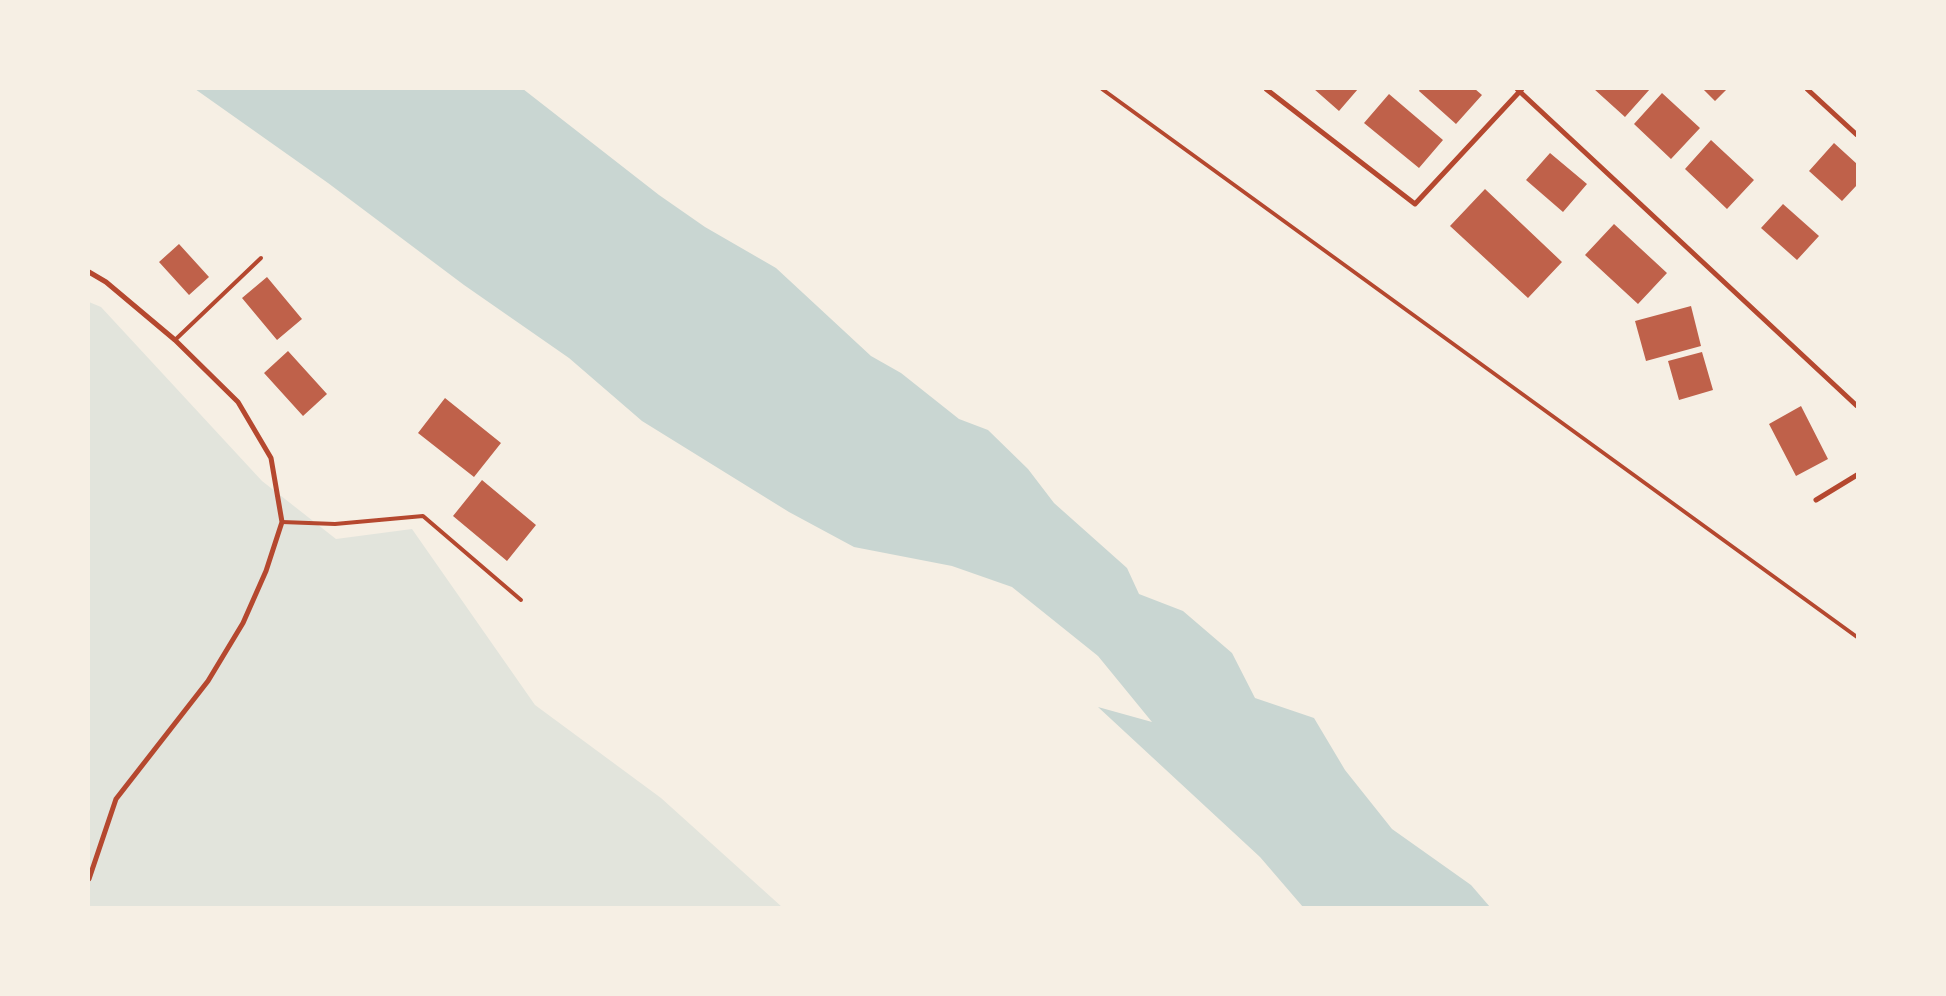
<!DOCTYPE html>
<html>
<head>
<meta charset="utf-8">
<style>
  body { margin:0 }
  #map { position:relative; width:1946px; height:996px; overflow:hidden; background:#f6efe4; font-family:"Noto Sans",sans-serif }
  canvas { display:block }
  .frame { position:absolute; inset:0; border:90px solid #f6efe4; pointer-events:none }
</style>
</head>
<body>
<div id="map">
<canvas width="1946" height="996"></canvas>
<div class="frame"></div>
</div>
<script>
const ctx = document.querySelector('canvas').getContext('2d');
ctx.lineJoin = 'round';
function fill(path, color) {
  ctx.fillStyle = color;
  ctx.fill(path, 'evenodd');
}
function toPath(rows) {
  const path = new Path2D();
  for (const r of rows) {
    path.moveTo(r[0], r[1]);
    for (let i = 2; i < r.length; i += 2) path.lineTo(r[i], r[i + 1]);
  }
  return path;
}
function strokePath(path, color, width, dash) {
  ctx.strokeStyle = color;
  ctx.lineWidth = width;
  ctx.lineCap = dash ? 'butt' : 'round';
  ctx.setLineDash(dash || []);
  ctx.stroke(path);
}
const green = toPath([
  [89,302,101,307,262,481,336,539,412,529,535,705,661,798,782,907,89,907]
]);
const water = toPath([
  [195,89,523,89,659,195,705,227,776,268,871,356,901,373,959,419,988,430,1028,469,1054,503,1127,568,1139,594,1183,611,1232,653,1255,698,1314,718,1345,770,1392,829,1471,885,1490,907,1303,907,1260,857,1098,707,1152,722,1098,656,1012,587,952,566,854,547,789,512,642,421,569,358,464,285,328,183]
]);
const building = toPath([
  [1314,89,1358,89,1339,111],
  [1420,89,1475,89,1482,95,1456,124,1419,91],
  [1594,89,1650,89,1625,117],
  [1703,89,1727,89,1715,101],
  [1662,93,1700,128,1671,159,1634,124],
  [1389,94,1443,140,1419,168,1364,123],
  [1711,140,1754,180,1727,209,1685,169],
  [1834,143,1857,164,1857,185,1842,201,1809,171],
  [1550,153,1587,184,1563,212,1526,180],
  [1485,189,1562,262,1528,298,1450,226],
  [1783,204,1819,236,1797,260,1761,228],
  [1614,224,1667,273,1638,304,1585,255],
  [179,244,209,277,189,295,159,262],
  [267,277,302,319,277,340,242,298],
  [1691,306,1701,346,1646,361,1635,321],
  [288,351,327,394,303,416,264,373],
  [1702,352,1713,390,1679,400,1668,361],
  [445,398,501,443,474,477,418,433],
  [1801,406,1828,459,1796,476,1769,424],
  [482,480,536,525,507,561,453,516]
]);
const service = toPath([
  [1102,89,1857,637],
  [175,340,261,258],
  [282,522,335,524,423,516,521,600]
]);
const minor = toPath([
  [1266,89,1415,204,1522,89],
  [1517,89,1857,406],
  [1807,89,1857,135],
  [89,272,106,282,175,340,238,402,271,458,282,522,266,571,243,623,208,681,116,799,89,879],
  [1816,500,1857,475]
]);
fill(green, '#e2e4dc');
fill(water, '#c9d6d2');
fill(building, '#bf614a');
strokePath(service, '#b5482f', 4);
strokePath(minor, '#b5482f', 5);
</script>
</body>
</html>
